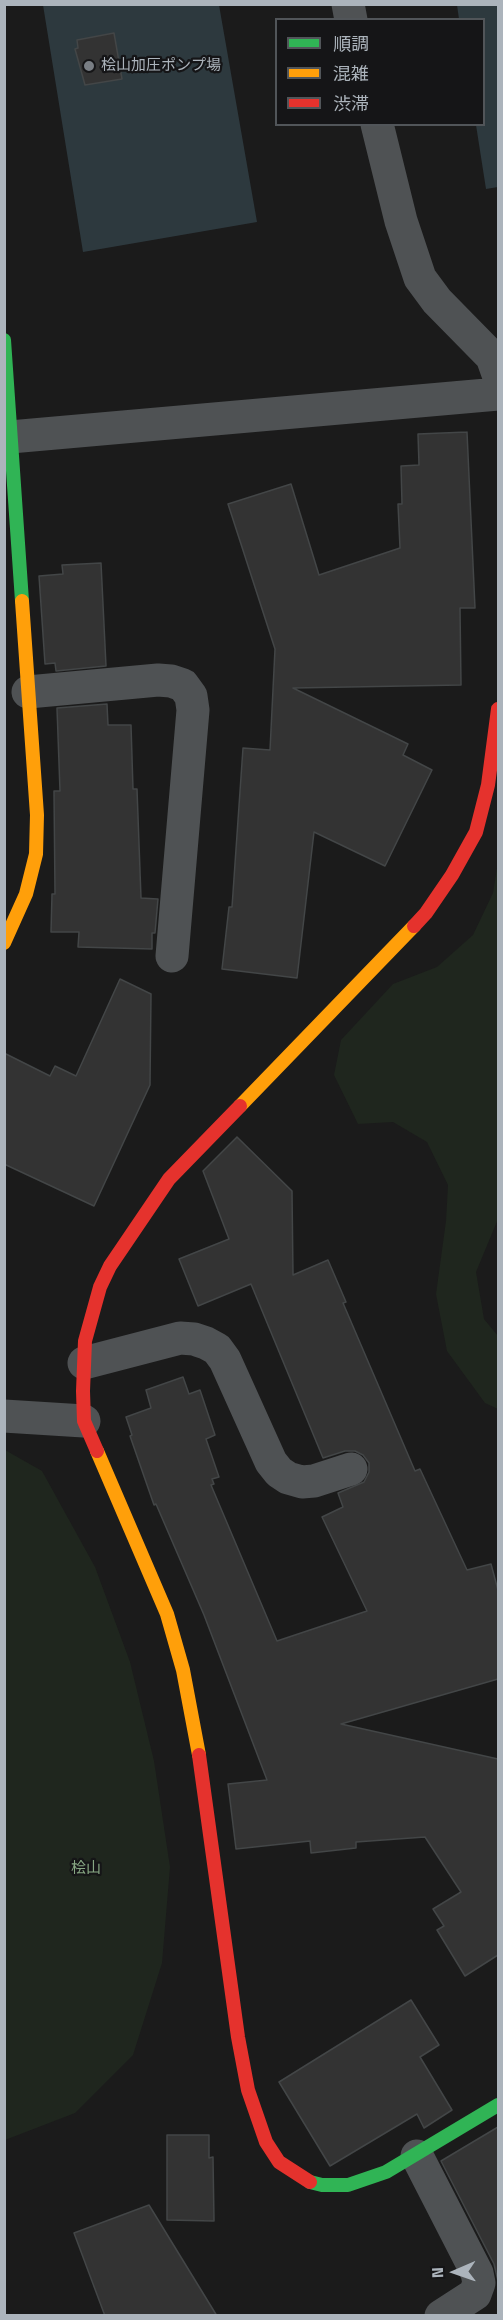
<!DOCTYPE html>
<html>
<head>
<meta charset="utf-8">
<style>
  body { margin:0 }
  #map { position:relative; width:503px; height:2320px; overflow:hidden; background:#1b1b1b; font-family:"Titillium Web","Noto Sans JP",sans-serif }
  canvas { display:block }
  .frame { position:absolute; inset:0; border:6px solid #acb4bc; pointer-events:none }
  .legend { position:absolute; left:275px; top:18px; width:210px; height:108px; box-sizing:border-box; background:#151517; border:2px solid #515559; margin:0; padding:8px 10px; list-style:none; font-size:18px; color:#acb4bc }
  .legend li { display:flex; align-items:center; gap:12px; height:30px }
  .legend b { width:30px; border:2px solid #515559 }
  .north { position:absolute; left:425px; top:2242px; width:60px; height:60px; -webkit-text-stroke:4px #151517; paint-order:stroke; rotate:268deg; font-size:16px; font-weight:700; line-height:24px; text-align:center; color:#acb4bc }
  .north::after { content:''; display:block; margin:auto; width:21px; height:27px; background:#acb4bc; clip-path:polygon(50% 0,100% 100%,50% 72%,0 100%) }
</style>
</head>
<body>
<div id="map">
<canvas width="503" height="2320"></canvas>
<div class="frame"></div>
<ul class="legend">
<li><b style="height:8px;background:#30b455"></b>順調</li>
<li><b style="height:8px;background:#ff9f0a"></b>混雑</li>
<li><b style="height:8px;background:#e5322d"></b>渋滞</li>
</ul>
<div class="north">N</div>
</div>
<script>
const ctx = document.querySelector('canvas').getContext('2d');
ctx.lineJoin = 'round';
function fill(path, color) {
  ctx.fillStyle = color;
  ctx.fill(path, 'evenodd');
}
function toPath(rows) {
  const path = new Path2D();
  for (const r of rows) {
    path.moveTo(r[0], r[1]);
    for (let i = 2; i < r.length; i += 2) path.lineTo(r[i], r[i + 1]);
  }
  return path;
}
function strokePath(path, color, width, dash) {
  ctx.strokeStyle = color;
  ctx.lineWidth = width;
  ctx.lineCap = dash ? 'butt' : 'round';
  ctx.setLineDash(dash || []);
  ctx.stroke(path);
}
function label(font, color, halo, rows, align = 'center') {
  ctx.font = font + ' "Titillium Web","Noto Sans JP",sans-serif';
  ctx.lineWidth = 4.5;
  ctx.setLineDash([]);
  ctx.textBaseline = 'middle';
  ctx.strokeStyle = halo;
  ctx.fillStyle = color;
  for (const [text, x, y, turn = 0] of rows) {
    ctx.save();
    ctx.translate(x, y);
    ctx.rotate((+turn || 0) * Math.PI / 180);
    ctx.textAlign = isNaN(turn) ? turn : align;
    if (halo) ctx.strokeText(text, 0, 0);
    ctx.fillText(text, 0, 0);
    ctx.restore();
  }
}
const green = toPath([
  [498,862,498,1219,476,1272,484,1319,498,1336,498,1409,485,1403,447,1351,436,1294,446,1221,448,1185,427,1142,393,1122,358,1124,334,1075,341,1040,393,984,437,967,473,935,493,893],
  [5,1450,42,1471,95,1567,130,1662,154,1761,170,1867,162,1963,133,2055,75,2113,5,2140]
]);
const water = toPath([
  [43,5,219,5,257,222,83,252],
  [457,5,498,5,498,187,486,189,476,125,484,124,484,20,459,19]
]);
const building = toPath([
  [114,33,122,79,85,85,75,49,78,48,77,40,114,33],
  [467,432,475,608,460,608,461,685,293,688,408,744,403,755,432,770,385,866,314,832,297,978,222,969,229,907,232,907,243,748,270,750,275,649,228,504,291,484,319,575,400,548,398,504,402,504,401,466,419,465,418,434,467,432],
  [101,563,106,666,56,671,55,663,45,664,39,576,63,574,62,565,101,563],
  [107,704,108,725,131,725,133,789,137,789,141,898,158,899,155,933,152,933,152,949,78,947,79,932,51,932,52,894,55,894,54,791,60,791,57,708,107,704],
  [120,979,151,994,150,1085,94,1206,4,1164,4,1053,50,1076,55,1066,76,1076,120,979],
  [237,1137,292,1191,293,1275,328,1260,346,1302,343,1303,415,1471,420,1469,467,1570,491,1564,498,1590,498,1679,341,1724,498,1759,498,1955,465,1976,437,1930,444,1926,433,1909,461,1892,425,1837,356,1842,356,1848,311,1853,310,1841,236,1849,228,1784,267,1780,204,1615,156,1504,154,1505,130,1436,132,1435,126,1417,151,1408,146,1390,183,1377,189,1394,200,1390,215,1435,206,1439,219,1477,212,1479,214,1484,211,1485,277,1641,367,1611,322,1517,343,1507,338,1493,364,1482,369,1472,369,1463,363,1455,355,1451,345,1451,323,1458,251,1284,198,1306,179,1259,229,1239,203,1171,237,1137],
  [411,2000,439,2045,420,2057,452,2110,424,2128,417,2114,330,2166,279,2082,411,2000],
  [498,2127,498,2281,494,2264,441,2161,498,2127],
  [167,2135,209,2135,209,2158,213,2157,214,2221,167,2220,167,2135],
  [149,2205,217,2316,105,2316,74,2233,149,2205]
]);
const street = toPath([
  [348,4,351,20],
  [377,124,401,221,420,278,437,301,492,357,498,374],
  [10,437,498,394],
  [28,692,158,680,171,681,183,685,191,696,193,710,172,956],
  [84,1363,180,1338,194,1339,206,1343,217,1349,225,1360,271,1462,279,1472,288,1478,302,1482,314,1481,351,1469],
  [4,1416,84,1421],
  [417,2156,477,2273,479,2283,475,2294,441,2316]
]);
const fast = toPath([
  [4,340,22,601],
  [310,2182,322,2185,348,2185,386,2172,498,2105]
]);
const slow = toPath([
  [4,943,26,894,36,854,37,815,22,601],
  [240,1106,414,926],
  [97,1451,167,1614,183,1670,199,1755]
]);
const jam = toPath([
  [414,926,426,913,452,875,476,832,488,785,498,709],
  [97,1451,84,1421,83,1391,85,1341,100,1287,110,1266,169,1179,240,1106],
  [199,1755,238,2037,248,2090,266,2142,279,2162,310,2182]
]);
const markers = [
  [89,66,6,"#797e84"]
];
const poiNames = [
  ["桧山加圧ポンプ場",101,66]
];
const parkNames = [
  ["桧山",86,1869]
];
fill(green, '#1f261e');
fill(water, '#2d393e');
fill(building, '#333');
strokePath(building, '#434647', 1.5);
strokePath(street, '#4f5254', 33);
strokePath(fast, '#30b455', 14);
strokePath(slow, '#ff9f0a', 14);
strokePath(jam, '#e5322d', 14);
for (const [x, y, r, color] of markers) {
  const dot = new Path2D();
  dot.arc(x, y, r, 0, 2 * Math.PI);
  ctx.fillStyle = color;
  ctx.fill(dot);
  strokePath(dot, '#151517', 2);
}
label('15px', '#acb4bc', '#151517', poiNames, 'left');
label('15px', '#87a783', '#151517', parkNames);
</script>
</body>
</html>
